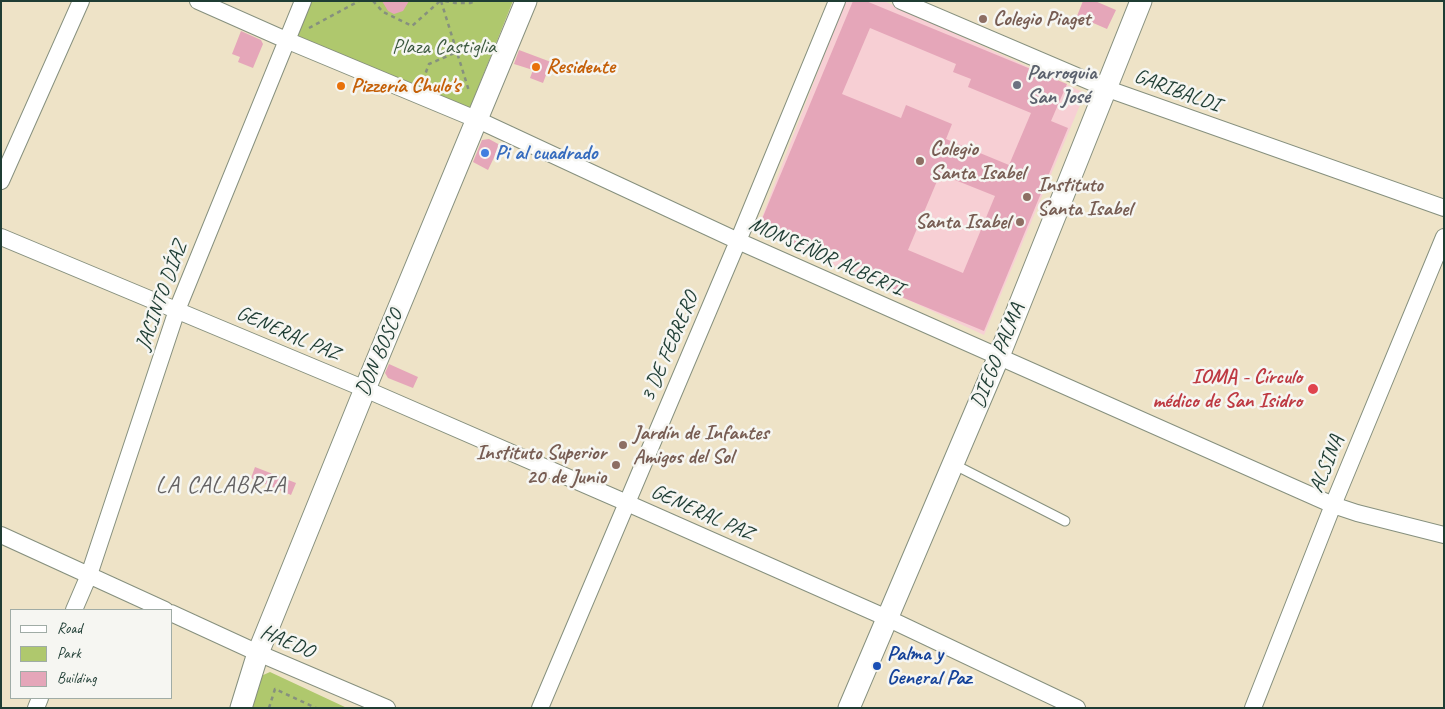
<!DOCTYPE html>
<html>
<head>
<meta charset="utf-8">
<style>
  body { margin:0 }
  #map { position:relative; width:1445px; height:709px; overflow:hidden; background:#eee3c7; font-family:Caveat,sans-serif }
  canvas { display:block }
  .frame { position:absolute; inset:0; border:2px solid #1f3d34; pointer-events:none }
  .legend { position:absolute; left:10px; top:609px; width:162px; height:90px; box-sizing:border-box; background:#f6f6f2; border:1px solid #a0aca6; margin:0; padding:6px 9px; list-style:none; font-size:15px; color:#1f3d34 }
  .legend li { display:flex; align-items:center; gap:10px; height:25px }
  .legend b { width:25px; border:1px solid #a0aca6 }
</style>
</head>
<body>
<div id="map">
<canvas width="1445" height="709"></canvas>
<div class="frame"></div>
<ul class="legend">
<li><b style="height:6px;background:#fff"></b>Road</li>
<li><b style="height:14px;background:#afc86d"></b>Park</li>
<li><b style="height:14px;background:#e5a6b9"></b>Building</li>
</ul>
</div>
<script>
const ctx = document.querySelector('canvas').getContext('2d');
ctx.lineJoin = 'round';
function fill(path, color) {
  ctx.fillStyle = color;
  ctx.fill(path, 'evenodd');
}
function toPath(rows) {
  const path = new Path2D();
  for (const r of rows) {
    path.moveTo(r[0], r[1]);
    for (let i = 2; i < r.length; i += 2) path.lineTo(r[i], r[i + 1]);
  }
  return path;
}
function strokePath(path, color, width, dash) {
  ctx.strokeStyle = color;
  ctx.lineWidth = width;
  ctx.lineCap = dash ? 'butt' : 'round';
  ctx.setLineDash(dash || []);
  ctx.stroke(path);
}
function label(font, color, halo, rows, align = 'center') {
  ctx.font = font + ' Caveat,sans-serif';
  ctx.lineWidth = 5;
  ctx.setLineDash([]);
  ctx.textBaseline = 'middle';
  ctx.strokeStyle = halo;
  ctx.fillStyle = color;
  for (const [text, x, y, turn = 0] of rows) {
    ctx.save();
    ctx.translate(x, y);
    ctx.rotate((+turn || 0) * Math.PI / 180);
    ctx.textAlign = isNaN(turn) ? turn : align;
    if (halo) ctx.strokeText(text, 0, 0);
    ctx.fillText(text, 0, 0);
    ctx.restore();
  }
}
const built = toPath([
  [845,1,884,1,1085,93,984,335,757,230]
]);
const green = toPath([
  [309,1,513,1,470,108,295,35],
  [270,672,347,708,251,708,261,676]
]);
const building = toPath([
  [382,1,409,1,403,11,394,14,388,11],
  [853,1,866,1,1067,84,1051,121,1068,128,984,331,877,287,882,275,803,243,800,248,757,231],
  [870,28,956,64,953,72,971,79,968,87,1031,113,1009,165,946,139,952,124,906,105,901,118,842,94],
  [940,174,995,196,963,273,908,250],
  [1083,1,1095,1,1116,10,1107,29,1077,16],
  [241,31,261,40,263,44,253,68,238,62,240,57,232,54],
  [519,50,551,62,543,83,530,78,533,70,514,64],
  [489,139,500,145,488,170,473,162,482,140],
  [389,364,418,377,413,388,388,378,385,373],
  [255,467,296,483,291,495,251,478]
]);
const path = toPath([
  [373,1,383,12,412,26,440,1],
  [441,1,469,91],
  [445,1,455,3,470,3,476,1],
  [309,28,359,1],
  [423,80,429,64,457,52],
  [269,708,275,689,316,708]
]);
const service = toPath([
  [953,464,1065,521]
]);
const minor = toPath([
  [198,1,286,40,478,120,738,241,1333,505,1357,513,1444,535],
  [901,1,1105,88,1444,208],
  [1,181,81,1],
  [1,237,365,389,627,503,887,618,1077,708],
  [1,535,165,610],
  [74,610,89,575,177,310,303,1],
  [171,613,258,653,387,708],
  [36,708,40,698],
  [540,708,738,241,837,1],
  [1253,708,1333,505,1444,237]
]);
const tertiary = toPath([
  [241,708,258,653,365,389,526,1],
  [849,708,999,356,1141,1]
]);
const markers = [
  [983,19,5,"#8d6e63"],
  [536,67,5,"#e8710a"],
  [1017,85,5,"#6b7280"],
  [341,86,5,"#e8710a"],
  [485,153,5,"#3f7fe0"],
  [920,161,5,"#8d6e63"],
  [1027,197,5,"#8d6e63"],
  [1020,222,5,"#8d6e63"],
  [1313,389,6,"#e0444e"],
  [623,445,5,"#8d6e63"],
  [616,465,5,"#8d6e63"],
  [877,666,5,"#1a4fb4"]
];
const educationNames = [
  ["Colegio Piaget",993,19],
  ["Colegio",930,149],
  ["Santa Isabel",930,173],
  ["Instituto",1037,185],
  ["Santa Isabel",1037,209],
  ["Santa Isabel",1010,222,"right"],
  ["Jardín de Infantes",633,433],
  ["Amigos del Sol",633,457],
  ["Instituto Superior",606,453,"right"],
  ["20 de Junio",606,477,"right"]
];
const parkNames = [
  ["Plaza Castiglia",444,47]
];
const foodNames = [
  ["Residente",546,67],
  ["Pizzería Chulo's",351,86]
];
const worshipNames = [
  ["Parroquia",1027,73],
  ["San José",1027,97]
];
const streetNames = [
  ["GARIBALDI",1177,91,20],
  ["MONSEÑOR ALBERTI",826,257,24],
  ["JACINTO DÍAZ",162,296,-70],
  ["GENERAL PAZ",288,334,23],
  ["3 DE FEBRERO",670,347,-67],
  ["DON BOSCO",380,353,-67],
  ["DIEGO PALMA",998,356,-68],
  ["ALSINA",1327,464,-68],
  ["GENERAL PAZ",702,513,24],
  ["HAEDO",287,642,23]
];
const shopNames = [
  ["Pi al cuadrado",495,153]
];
const healthNames = [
  ["IOMA - Círculo",1302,377],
  ["médico de San Isidro",1302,401]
];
const transitNames = [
  ["Palma y",887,654],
  ["General Paz",887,678]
];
const quarterNames = [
  ["LA CALABRIA",221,486]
];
fill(built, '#f7cfd4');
fill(green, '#afc86d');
fill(building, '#e5a6b9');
strokePath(service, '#86907e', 11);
strokePath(minor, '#86907e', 18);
strokePath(tertiary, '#86907e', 23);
strokePath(path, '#86907e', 2.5, [4, 4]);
strokePath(service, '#fff', 9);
strokePath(minor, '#fff', 16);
strokePath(tertiary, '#fff', 21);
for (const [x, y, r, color] of markers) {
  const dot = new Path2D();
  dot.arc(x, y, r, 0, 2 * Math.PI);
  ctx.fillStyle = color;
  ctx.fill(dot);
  strokePath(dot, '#f6f6f2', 2);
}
label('bold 21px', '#785e54', '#f6f6f2', educationNames, 'left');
label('21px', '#3c593f', '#f6f6f2', parkNames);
label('bold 21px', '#c56008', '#f6f6f2', foodNames, 'left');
label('bold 21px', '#5b616d', '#f6f6f2', worshipNames, 'left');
label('21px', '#1f3d34', '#f6f6f2', streetNames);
label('bold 21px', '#366cbe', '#f6f6f2', shopNames, 'left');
label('bold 21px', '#be3a42', '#f6f6f2', healthNames, 'right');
label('bold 21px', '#164399', '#f6f6f2', transitNames, 'left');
ctx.letterSpacing = '1px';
label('24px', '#646263', '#f6f6f2', quarterNames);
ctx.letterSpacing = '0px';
</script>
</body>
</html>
